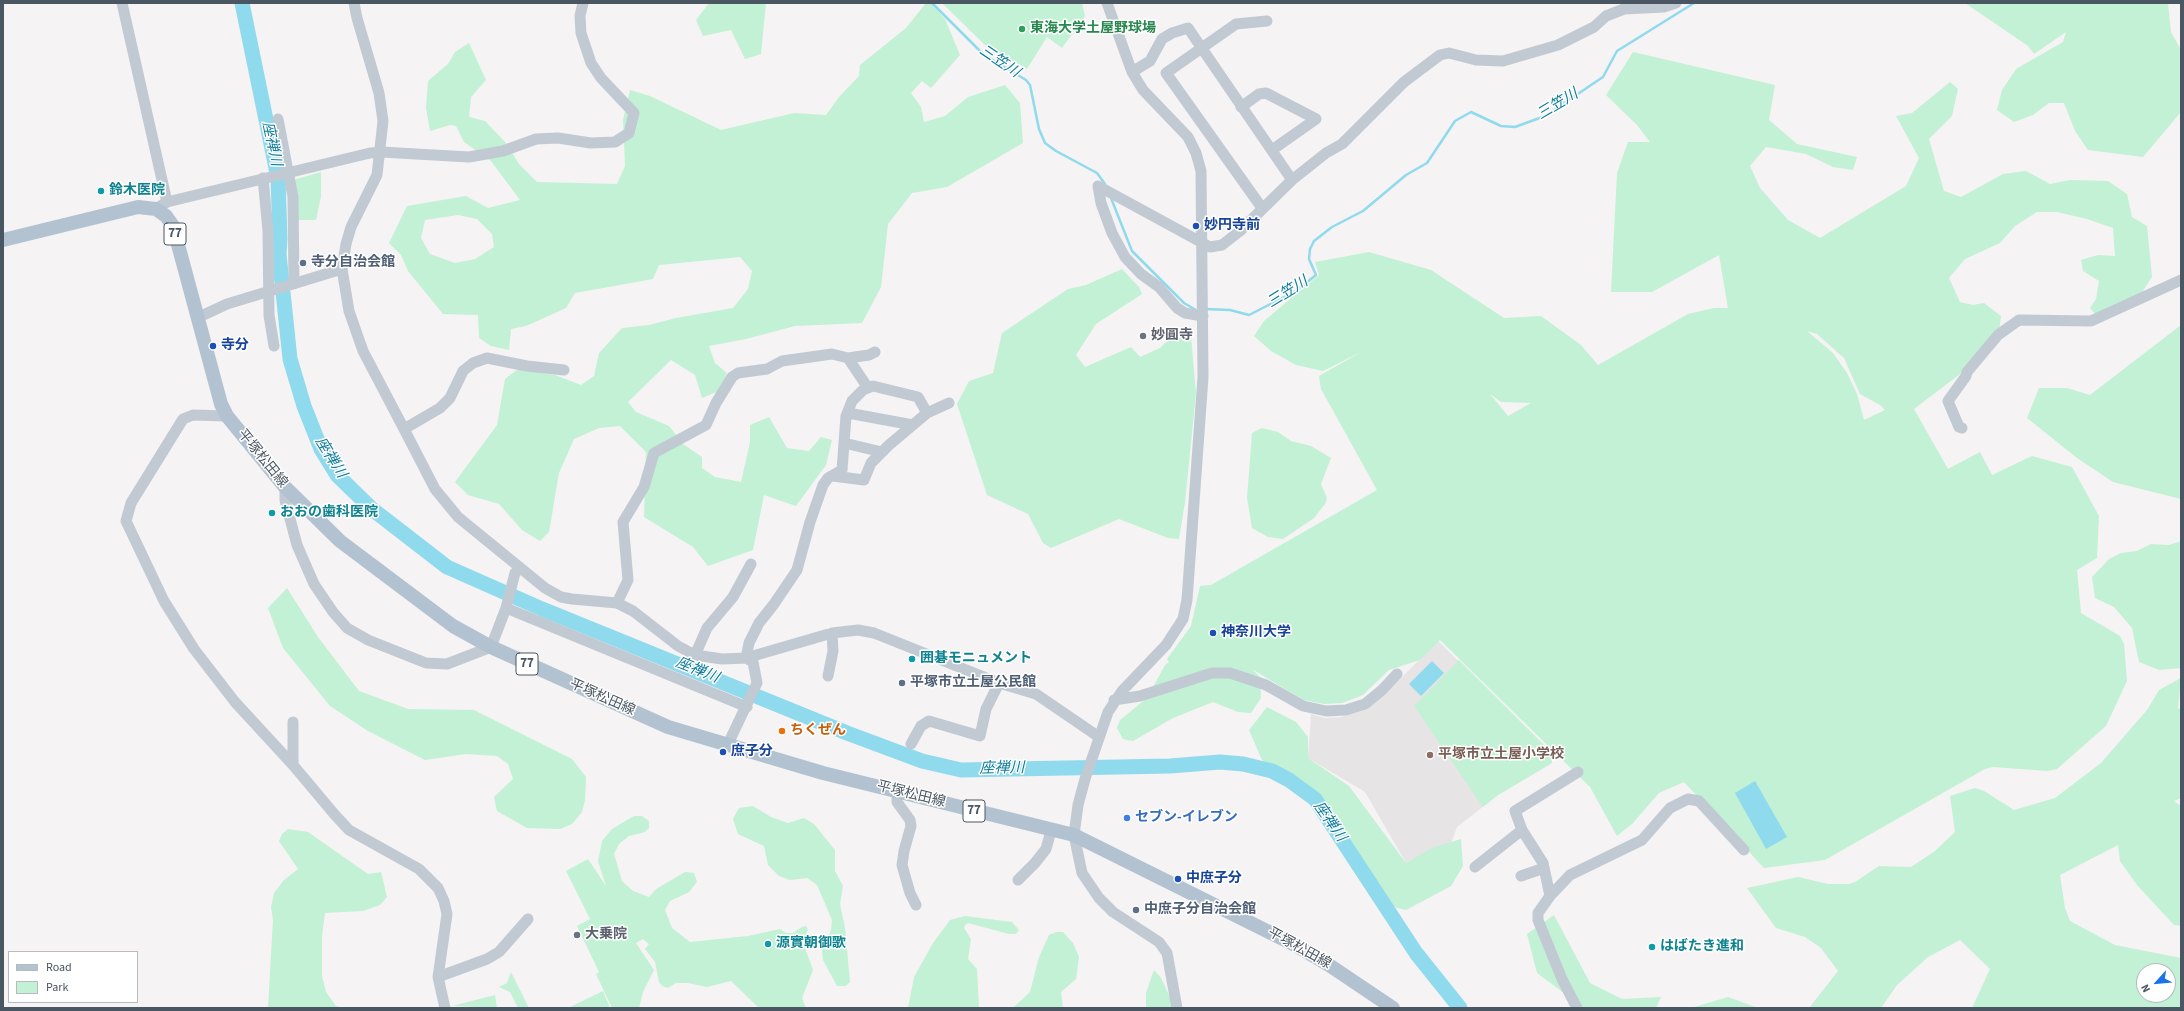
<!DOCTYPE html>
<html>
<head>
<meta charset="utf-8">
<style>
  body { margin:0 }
  #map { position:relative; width:2184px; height:1011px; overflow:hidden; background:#f5f3f3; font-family:"Source Sans 3",sans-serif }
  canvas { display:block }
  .frame { position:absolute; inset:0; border:4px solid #4a5661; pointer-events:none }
  .legend { position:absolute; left:8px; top:951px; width:130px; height:52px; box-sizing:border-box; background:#fff; border:1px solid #b7bbc0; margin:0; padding:5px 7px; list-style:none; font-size:12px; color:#4a5661 }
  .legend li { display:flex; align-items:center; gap:8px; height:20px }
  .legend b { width:20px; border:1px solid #b7bbc0 }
  .north { position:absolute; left:2136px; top:963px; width:40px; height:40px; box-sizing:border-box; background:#fff; border:1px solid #b7bbc0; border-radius:50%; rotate:243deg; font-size:11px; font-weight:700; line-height:16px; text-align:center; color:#4a5661 }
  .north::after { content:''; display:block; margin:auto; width:14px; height:18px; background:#1a73e8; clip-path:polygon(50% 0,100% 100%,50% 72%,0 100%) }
</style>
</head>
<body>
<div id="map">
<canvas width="2184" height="1011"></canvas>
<div class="frame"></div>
<ul class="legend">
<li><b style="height:5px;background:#b3c2d1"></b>Road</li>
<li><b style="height:11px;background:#c3f1d5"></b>Park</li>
</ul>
<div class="north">N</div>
</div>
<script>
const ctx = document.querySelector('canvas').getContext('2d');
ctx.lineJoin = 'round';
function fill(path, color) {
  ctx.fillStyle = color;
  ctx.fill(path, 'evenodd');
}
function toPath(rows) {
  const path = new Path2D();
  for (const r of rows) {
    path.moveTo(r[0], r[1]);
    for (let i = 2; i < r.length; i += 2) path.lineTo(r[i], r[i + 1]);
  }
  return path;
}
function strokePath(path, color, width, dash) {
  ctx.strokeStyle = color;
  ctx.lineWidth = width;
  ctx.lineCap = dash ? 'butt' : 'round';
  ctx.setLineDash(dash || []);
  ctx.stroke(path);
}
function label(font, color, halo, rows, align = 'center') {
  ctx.font = font + ' "Source Sans 3","Noto Sans JP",sans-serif';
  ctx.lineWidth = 3;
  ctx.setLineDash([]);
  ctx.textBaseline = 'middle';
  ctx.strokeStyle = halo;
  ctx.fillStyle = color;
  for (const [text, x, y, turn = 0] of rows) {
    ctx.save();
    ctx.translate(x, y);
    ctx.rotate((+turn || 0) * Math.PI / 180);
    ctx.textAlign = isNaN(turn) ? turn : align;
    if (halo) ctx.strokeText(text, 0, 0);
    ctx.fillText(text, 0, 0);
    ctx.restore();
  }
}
const education = toPath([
  [1438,641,1551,752,1552,763,1498,795,1457,827,1451,844,1406,863,1365,792,1308,758,1311,714,1325,718,1341,717,1362,711,1385,694]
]);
const green = toPath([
  [709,3,766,3,761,54,745,59,731,30,703,36,696,20],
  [926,3,931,3,945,19,960,55,931,88,922,81,911,93,921,107,924,122,945,116,968,97,1005,85,1020,103,1023,143,947,187,912,193,888,224,881,287,862,323,795,326,746,339,709,346,715,363,727,373,719,391,702,398,695,375,671,360,628,402,636,412,669,426,683,444,702,457,702,468,715,477,741,482,750,442,750,425,769,417,787,448,809,451,821,437,832,440,826,465,796,506,764,495,753,550,708,566,693,547,644,517,646,452,620,426,599,428,574,439,559,473,549,532,540,541,522,530,499,504,468,495,455,482,497,425,505,379,518,369,555,375,581,385,594,376,599,353,622,328,649,325,676,318,733,308,748,289,752,271,740,257,659,265,653,279,575,293,566,308,526,326,511,329,509,350,491,346,479,338,478,315,443,314,408,271,401,255,389,243,407,206,466,196,488,208,520,200,491,161,464,142,456,126,450,125,430,131,426,108,428,81,448,64,455,52,469,43,486,80,471,97,469,117,485,121,507,144,519,164,537,182,617,184,625,166,623,120,630,90,650,96,721,130,794,113,826,115,839,97,859,76,860,65,906,28],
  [458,215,477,219,492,234,494,247,475,259,455,263,430,254,421,238,425,220],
  [942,3,1082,3,1085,16,1062,48,1047,37,1027,69,987,47],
  [1965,3,2168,3,2171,32,2181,50,2181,112,2143,157,2088,150,2075,131,2064,103,2049,103,2033,115,2014,122,1997,110,2002,90,2016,69,2063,42,2066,32,2034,54,2028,46],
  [1633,52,1775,85,1769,120,1797,144,1857,157,1853,170,1833,167,1806,154,1766,147,1750,166,1760,188,1788,220,1820,238,1906,186,1919,158,1896,116,1912,113,1950,82,1958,89,1952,116,1929,139,1944,191,1961,197,2003,174,2026,171,2050,184,2070,180,2108,181,2127,194,2132,217,2147,226,2152,277,2137,300,2096,315,2090,308,2096,299,2099,281,2083,271,2081,260,2098,255,2115,256,2113,228,2087,219,2057,212,2037,212,2015,226,2000,243,1965,259,1949,278,1960,302,1973,305,1984,303,2001,316,1999,332,1968,368,1914,409,1948,469,1980,452,1992,475,2032,456,2072,467,2099,516,2097,558,2077,570,2081,613,2120,636,2124,644,2127,681,2106,726,2057,769,2047,771,1993,767,1985,769,1825,860,1764,868,1684,782,1659,793,1632,824,1617,836,1590,787,1440,640,1420,660,1389,670,1363,695,1342,703,1324,704,1303,700,1252,669,1260,677,1261,698,1251,713,1238,712,1213,702,1173,718,1133,741,1123,739,1117,728,1120,720,1147,698,1165,665,1169,662,1167,659,1191,626,1200,586,1211,585,1377,490,1321,389,1319,376,1363,351,1323,371,1296,365,1271,351,1254,336,1264,321,1319,275,1315,262,1369,252,1431,270,1504,318,1541,316,1581,345,1598,365,1688,314,1714,308,1728,308,1719,255,1652,292,1611,292,1617,173,1628,142,1650,142,1637,125,1606,95],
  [1807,331,1817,334,1844,358,1860,394,1880,405,1885,410,1864,420,1857,394,1847,373,1833,353],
  [1490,394,1501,402,1531,403,1508,416],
  [321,172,321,197,316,220,297,220,293,180],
  [1122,269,1139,287,1142,294,1096,324,1076,355,1085,367,1131,347,1140,357,1160,348,1175,333,1183,330,1191,336,1196,393,1185,502,1179,539,1168,538,1119,519,1051,548,1043,543,1028,514,987,495,957,404,969,381,993,373,1002,333,1068,289,1086,285],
  [2181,325,2181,499,2113,482,2077,458,2027,418,2039,388,2067,388,2090,395],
  [1262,428,1278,432,1291,441,1311,446,1331,458,1321,484,1327,498,1325,504,1314,518,1283,539,1268,537,1252,528,1247,498,1252,433],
  [2181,541,2181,668,2159,670,2139,662,2132,628,2114,607,2095,598,2092,577,2109,559,2121,553,2137,551,2151,544,2169,545],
  [287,588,318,637,359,691,408,709,474,710,572,759,586,777,585,801,582,812,572,824,560,829,527,828,497,811,494,797,513,779,508,764,497,756,466,754,425,760,368,731,330,706,283,648,268,608],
  [1459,660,1551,752,1552,763,1498,795,1483,807,1414,706],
  [2181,678,2178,708,2181,710,2181,798,2174,801,2181,806,2181,926,2174,925,2137,885,2120,861,2118,845,2060,875,2065,908,2070,921,2115,945,2181,958,2181,1008,1972,1008,1990,969,1960,940,1928,957,1897,985,1881,1008,1809,1008,1838,971,1821,948,1805,937,1776,928,1747,888,1798,877,1828,884,1849,884,1855,882,1879,866,1911,867,1935,851,1955,832,1950,796,1975,788,1984,791,2014,810,2055,798,2101,763,2147,710,2159,690],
  [2144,971,2168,971,2168,995,2144,995],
  [1267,707,1296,722,1308,737,1308,758,1349,786,1406,863,1432,848,1461,839,1463,866,1451,886,1406,910,1390,906,1362,873,1319,809,1289,787,1262,760,1249,730],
  [753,806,771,817,788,823,804,818,814,824,835,850,835,871,843,886,840,904,845,928,850,982,846,986,837,986,823,960,822,951,831,930,832,920,817,885,807,878,790,880,779,876,768,865,764,846,738,834,733,819,739,808],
  [634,816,642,816,649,821,649,828,645,832,629,836,619,844,614,854,622,881,633,891,649,897,656,889,685,872,694,873,697,882,689,892,670,901,665,910,672,928,690,942,748,936,780,929,786,933,793,933,802,927,806,926,808,930,802,940,813,970,802,998,806,1008,759,1008,731,981,707,987,688,983,676,983,668,988,662,986,659,982,655,962,645,949,649,944,643,939,636,943,654,970,643,992,639,1008,612,1008,596,974,599,972,577,926,590,919,566,871,588,859,606,886,598,861,602,841,612,829],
  [288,829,308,832,368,874,381,872,387,897,380,905,363,911,325,913,322,936,322,976,326,992,336,1006,345,1008,268,1008,273,920,271,907,274,893,284,880,298,869,279,841,282,834],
  [1554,915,1590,983,1622,999,1661,997,1656,1008,1584,1008,1537,973,1527,934],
  [965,916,1012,922,1019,930,1016,934,1009,934,968,923,965,925,964,928,971,939,968,959,977,969,979,1008,908,1008,914,977,933,943,950,920],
  [1056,932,1063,932,1073,943,1079,957,1076,979,1061,992,1063,1008,1013,1008,1030,992,1039,957,1049,935],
  [1154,970,1161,978,1175,1008,1146,1008,1146,993],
  [511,972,529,1008,518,1008,510,992,499,987,507,983],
  [603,991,610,1008,568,1008],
  [495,995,497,1008,452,1006],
  [1728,997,1758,1008,1691,1008]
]);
const water = toPath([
  [1432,661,1444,673,1421,696,1409,684],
  [1755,781,1787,837,1766,849,1735,793]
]);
const stream = toPath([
  [932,3,983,54,1026,80,1030,85,1039,129,1045,143,1056,151,1097,173,1105,184],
  [1111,198,1132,251,1184,303,1196,310],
  [1205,309,1230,310,1249,315,1296,291,1316,275,1309,259,1310,249,1314,241,1332,227,1363,211,1406,175,1427,163,1455,121,1471,112,1501,126,1515,127,1545,116,1603,77,1617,51,1694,3]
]);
const river = toPath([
  [242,3,278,178,280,239,279,254,290,359,304,406,321,449,337,475,372,509,447,567,542,609,847,733,922,761,961,770,1170,766,1220,762,1243,764,1272,771,1289,780,1315,799,1416,953,1460,1008]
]);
const minor = toPath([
  [122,3,167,202],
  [354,3,357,18,379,93,383,121,377,175,351,227,346,244,342,269,349,311,363,351,404,429,435,489,458,517,545,588,561,597,572,599,617,603,633,611,678,646,695,655,722,659,746,658,832,633,858,630,874,633,999,683,1036,694,1099,737],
  [1107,3,1132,72,1143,90,1188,137,1196,153,1201,171,1203,377,1187,600,1183,619,1166,645,1122,691,1108,712,1085,779,1078,805,1074,835,1082,873,1099,898,1113,912,1159,942,1167,953,1177,1008],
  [1132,72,1150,61,1162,39,1172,33,1188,28,1292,180],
  [1241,107,1259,94,1266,93,1316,119,1272,150],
  [278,119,293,197,294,284],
  [263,178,268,231,269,315,274,346],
  [1098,186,1210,247,1222,245,1240,231,1292,180,1326,153,1342,144,1404,82,1440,55,1449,53,1476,60,1503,61,1558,45,1594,27,1606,16,1624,9,1664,7,1676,3],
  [1098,186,1101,203,1112,233,1125,257,1141,274,1159,287,1177,308,1185,313,1203,316],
  [1262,208,1166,73,1236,24,1267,21],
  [156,209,167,202,370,153,381,152,469,157,503,151,536,139,558,138,591,143,615,142,629,133,634,113,601,78,591,63,581,33,580,16,583,3],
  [197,318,227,304,342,269],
  [848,358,868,388],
  [848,413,913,425],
  [227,416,193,415,183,419,131,503,126,521,164,601,194,649,235,702,293,765,335,815,349,830,419,869,438,888,444,901,447,914,438,977,445,1008],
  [1962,428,1959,427,1948,401,1966,376,1967,372,1998,335,2019,320,2091,321,2181,280],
  [404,429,440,408,450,398,463,371,473,363,487,358,527,366,564,370],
  [844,443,882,452],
  [833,476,864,480,871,463,889,445,927,413,949,403],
  [285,487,285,500,297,545,314,584,333,612,347,628,368,640,426,663,447,664,491,647,506,608,515,573,520,568],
  [617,603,628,580,623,522,644,487,654,453,706,425,716,403,732,377,738,373,767,369,782,361,832,354,848,358,869,355,875,352],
  [506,608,747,707],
  [695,655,707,628,733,597,751,564],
  [828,676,833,651,832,633],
  [1114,700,1140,696,1212,673,1230,673,1266,685,1303,706,1326,711,1346,710,1365,704,1382,690,1397,674],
  [293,722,293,765],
  [911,744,921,726,929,721,980,736,986,709,999,683],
  [727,746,757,683,753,662,746,658,749,643,759,623,774,604,797,570,810,522,823,485,828,478,842,470,846,416,852,401,863,390,873,386,918,397,927,413],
  [897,792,897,802,910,820,911,826,904,851,902,865,910,893,916,905],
  [1475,867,1522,830],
  [1521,876,1544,868],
  [1018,880,1035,863,1046,849,1051,831],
  [1550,896,1543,863,1522,830,1515,811,1578,772],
  [438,977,487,959,499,952,528,919],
  [1577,1008,1562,979,1538,920,1538,913,1550,896,1570,875,1642,840,1670,808,1688,799,1699,801,1744,850]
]);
const major = toPath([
  [3,240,138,207,156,209,166,216,173,226,221,404,227,416,285,487,340,541,453,626,491,647,668,727,823,773,1074,835,1295,945,1329,965,1393,1008]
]);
const markers = [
  [1022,29,4,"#2e9e5b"],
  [101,191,4,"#0f9aa8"],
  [1196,226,4,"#1a4fb4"],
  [303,263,4,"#5c6f8a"],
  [1143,336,4,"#6b7280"],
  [213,346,4,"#1a4fb4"],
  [272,513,4,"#0f9aa8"],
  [1213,633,4,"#1a4fb4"],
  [912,659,4,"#0f9aa8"],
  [902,683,4,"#5c6f8a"],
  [782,731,4,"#e8710a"],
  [723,752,4,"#1a4fb4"],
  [1430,755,4,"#8d6e63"],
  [1127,818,4,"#3f7fe0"],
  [1178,879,4,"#1a4fb4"],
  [1136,910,4,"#5c6f8a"],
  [577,935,4,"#6b7280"],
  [768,944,4,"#0f9aa8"],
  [1652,947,4,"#0f9aa8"]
];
const shields = [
  [175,234,22],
  [527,664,22],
  [974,811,22]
];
const shieldNames = [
  ["77",175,234],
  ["77",527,664],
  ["77",974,811]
];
const leisureNames = [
  ["東海大学土屋野球場",1030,29]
];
const cultureNames = [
  ["鈴木医院",109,191],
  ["おおの歯科医院",280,513],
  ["囲碁モニュメント",920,659],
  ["源實朝御歌",776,944],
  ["はばたき進和",1660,947]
];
const transitNames = [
  ["妙円寺前",1204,226],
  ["寺分",221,346],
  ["神奈川大学",1221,633],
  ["庶子分",731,752],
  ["中庶子分",1186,879]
];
const serviceNames = [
  ["寺分自治会館",311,263],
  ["平塚市立土屋公民館",910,683],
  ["中庶子分自治会館",1144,910]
];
const worshipNames = [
  ["妙圓寺",1151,336],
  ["大乗院",585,935]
];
const streetNames = [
  ["平塚松田線",262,459,51],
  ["平塚松田線",602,698,24],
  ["平塚松田線",911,795,14],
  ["平塚松田線",1299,949,29]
];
const foodNames = [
  ["ちくぜん",790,731]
];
const educationNames = [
  ["平塚市立土屋小学校",1438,755]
];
const shopNames = [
  ["セブン-イレブン",1135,818]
];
const waterNames = [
  ["三笠川",999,62,34],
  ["三笠川",1558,105,-31],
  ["座禅川",271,144,78],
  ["三笠川",1288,293,-32],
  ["座禅川",330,458,58],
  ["座禅川",697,671,22],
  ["座禅川",1002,769,-1],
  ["座禅川",1329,822,55]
];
fill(education, '#e6e4e5');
fill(green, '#c3f1d5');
fill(water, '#90daee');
strokePath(stream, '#90daee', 2.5);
strokePath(river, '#90daee', 15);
strokePath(minor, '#c1cad2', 11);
strokePath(major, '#b3c2d1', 14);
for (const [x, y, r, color] of markers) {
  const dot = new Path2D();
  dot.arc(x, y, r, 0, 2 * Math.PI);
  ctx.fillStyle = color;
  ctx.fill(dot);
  strokePath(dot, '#fff', 1.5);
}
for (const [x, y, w] of shields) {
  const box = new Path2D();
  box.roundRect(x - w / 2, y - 11, w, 22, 3);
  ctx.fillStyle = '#fff';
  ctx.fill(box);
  strokePath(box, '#4a5661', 1);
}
label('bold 13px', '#4a5661', null, shieldNames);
label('bold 14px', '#27864d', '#fff', leisureNames, 'left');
label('bold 14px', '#0d838f', '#fff', cultureNames, 'left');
label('bold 14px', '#164399', '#fff', transitNames, 'left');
label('bold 14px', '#4e5e75', '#fff', serviceNames, 'left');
label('bold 14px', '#5b616d', '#fff', worshipNames, 'left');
label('14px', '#4a5661', '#fff', streetNames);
label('bold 14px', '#c56008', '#fff', foodNames, 'left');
label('bold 14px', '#785e54', '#fff', educationNames, 'left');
label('bold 14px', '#366cbe', '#fff', shopNames, 'left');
label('italic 15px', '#0c7c9b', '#fff', waterNames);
</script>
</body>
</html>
